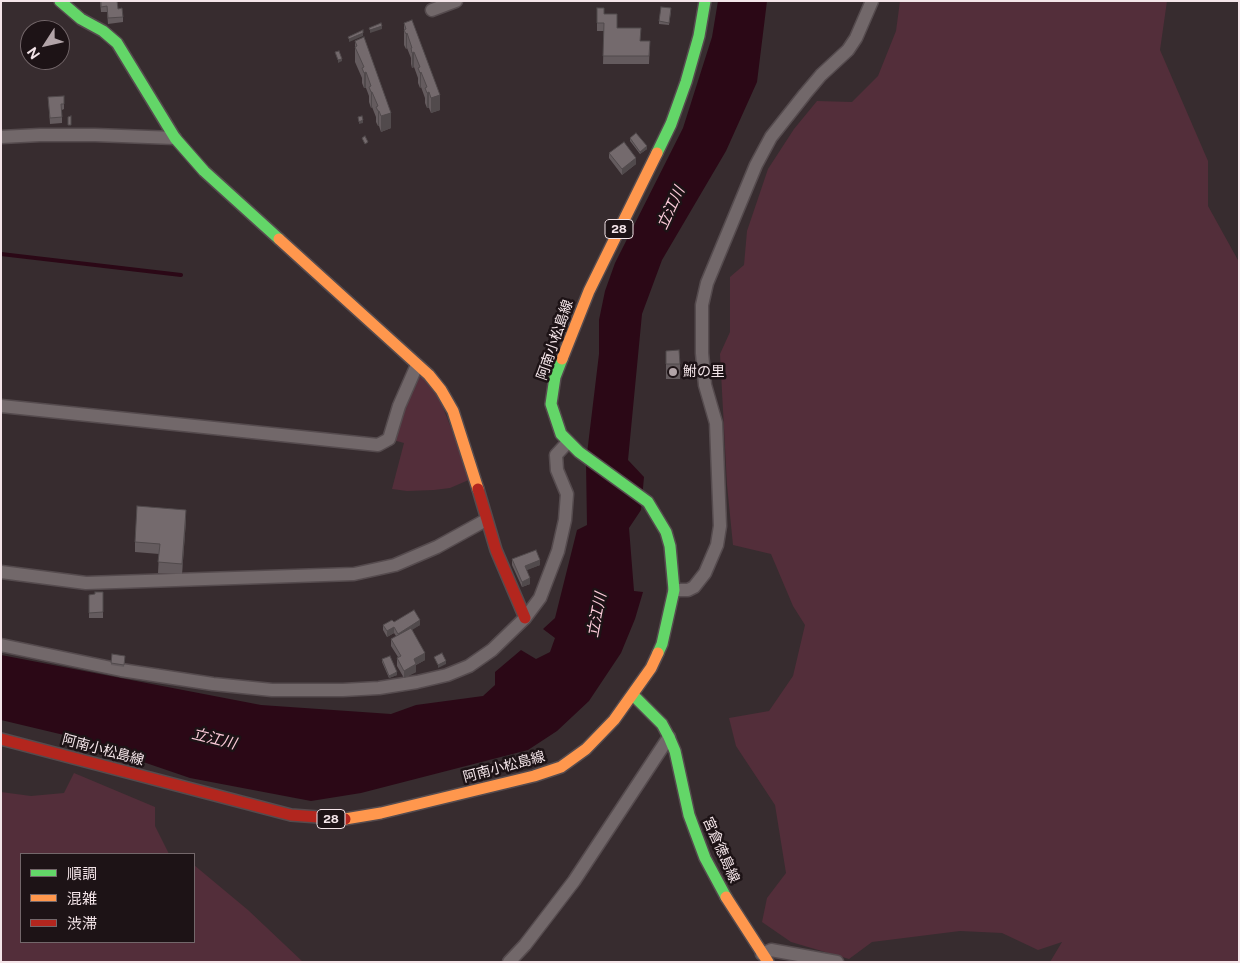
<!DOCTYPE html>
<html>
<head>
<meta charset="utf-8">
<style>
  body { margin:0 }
  #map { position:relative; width:1240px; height:963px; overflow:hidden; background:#372c2f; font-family:"Public Sans","Noto Sans JP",sans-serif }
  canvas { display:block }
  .frame { position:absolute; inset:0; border:2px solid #f4e5e9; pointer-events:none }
  .legend { position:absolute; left:20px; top:853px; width:175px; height:90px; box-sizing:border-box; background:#1d1316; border:1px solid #73676a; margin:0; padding:6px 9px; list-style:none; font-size:15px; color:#f4e5e9 }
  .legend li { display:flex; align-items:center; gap:10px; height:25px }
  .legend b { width:25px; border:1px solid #73676a }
  .north { position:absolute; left:20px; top:20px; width:50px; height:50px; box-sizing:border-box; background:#1d1316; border:1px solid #73676a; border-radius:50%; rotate:235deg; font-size:14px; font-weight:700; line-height:20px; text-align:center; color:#f4e5e9 }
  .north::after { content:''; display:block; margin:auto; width:18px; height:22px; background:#b2a4a8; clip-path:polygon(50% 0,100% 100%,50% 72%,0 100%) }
</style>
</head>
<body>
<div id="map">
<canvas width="1240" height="963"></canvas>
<div class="frame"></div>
<ul class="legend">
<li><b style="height:6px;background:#63d668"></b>順調</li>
<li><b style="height:6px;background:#ff974d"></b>混雑</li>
<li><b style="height:6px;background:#b3261e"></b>渋滞</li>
</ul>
<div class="north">N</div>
</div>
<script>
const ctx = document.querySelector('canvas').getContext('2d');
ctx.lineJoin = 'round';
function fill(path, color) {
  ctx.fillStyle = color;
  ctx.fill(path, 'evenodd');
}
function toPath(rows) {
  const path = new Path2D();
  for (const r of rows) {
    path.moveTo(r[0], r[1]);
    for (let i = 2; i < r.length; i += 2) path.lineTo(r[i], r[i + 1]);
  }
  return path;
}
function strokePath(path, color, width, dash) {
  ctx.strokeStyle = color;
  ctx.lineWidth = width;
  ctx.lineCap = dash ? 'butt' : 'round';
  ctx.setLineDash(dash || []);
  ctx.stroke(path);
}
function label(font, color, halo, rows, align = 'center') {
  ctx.font = font + ' "Public Sans","Noto Sans JP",sans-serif';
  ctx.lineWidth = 5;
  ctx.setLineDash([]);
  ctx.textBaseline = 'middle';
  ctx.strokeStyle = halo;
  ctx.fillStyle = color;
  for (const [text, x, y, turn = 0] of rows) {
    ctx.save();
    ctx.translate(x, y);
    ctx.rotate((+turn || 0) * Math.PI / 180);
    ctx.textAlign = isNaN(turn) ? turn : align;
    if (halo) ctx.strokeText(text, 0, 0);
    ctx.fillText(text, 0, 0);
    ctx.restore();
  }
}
const green = toPath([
  [900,1,1167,1,1160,50,1208,161,1208,206,1239,262,1239,962,1050,962,1062,942,1038,950,1002,933,960,931,872,942,849,959,791,942,762,922,767,898,786,873,775,805,736,746,729,718,769,711,793,676,805,625,793,606,771,554,733,545,727,485,720,354,730,332,730,277,744,265,747,231,768,169,794,129,817,101,852,102,878,76,896,31],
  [421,374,435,387,471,479,450,488,434,490,407,491,392,489,404,443,393,440,402,409],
  [74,773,155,807,155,826,169,854,21,854,21,942,194,942,194,865,248,910,303,962,1,962,1,792,31,796,64,793]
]);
const water = toPath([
  [718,1,767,1,757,82,726,151,662,260,642,314,628,460,644,477,641,510,629,528,634,591,643,592,635,619,621,653,589,701,557,731,528,750,361,793,311,801,190,778,64,735,1,720,1,655,261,705,391,714,416,705,483,696,495,685,495,672,521,650,536,659,550,652,555,638,543,629,555,618,577,530,587,525,586,462,599,354,599,320,605,291,615,263,683,128,712,37]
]);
const stream = toPath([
  [1,254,181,275]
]);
const street = toPath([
  [432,10,456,1],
  [1,137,40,135,95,135,175,138],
  [1,406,378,445,389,439,399,406,417,365],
  [1,572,86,583,354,574,395,565,437,547,486,520],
  [674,590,688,590,694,587,705,573,717,545,720,526,716,423,705,385,702,353,702,305,707,283,756,165,771,137,805,94,821,75,848,50,856,38,872,1],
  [1,645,121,670,213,684,272,690,343,690,379,688,417,682,447,675,469,666,492,650,525,618,540,598,558,551,565,520,567,494,557,470,556,455,568,442],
  [762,954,771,950,837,962],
  [509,962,525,945,574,881,669,737]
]);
const fast = toPath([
  [60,1,81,19,103,31,117,43,175,138,204,171,279,239],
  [657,153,671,124,686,82,699,36,705,1],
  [562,359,555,377,551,404,561,434,579,452,648,502,666,532,670,546,674,590,662,644,658,653],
  [633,695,662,724,669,737,675,751,689,815,705,858,726,897]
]);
const slow = toPath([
  [279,239,429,375,441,390,453,411,478,489],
  [562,359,589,291,657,153],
  [345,819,381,813,534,776,561,767,586,749,614,720,651,668,658,653],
  [726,897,768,962]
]);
const jam = toPath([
  [478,489,496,550,525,618],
  [1,739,291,815,345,819]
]);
const wall = toPath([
  [100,1,117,1,118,9,123,17,123,22,108,24,107,12,101,12],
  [597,8,617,28,640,41,650,41,649,64,603,64,604,31,597,31],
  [671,11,669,25,659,24,659,21],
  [404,23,440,110,431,113,429,108,427,108,425,103,425,98,421,87,420,88,418,83,418,78,414,67,412,68,411,64,411,58,407,48,406,49,404,45],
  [355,41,391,128,381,132,379,126,378,126,376,122,376,117,372,107,371,108,369,102,369,96,366,88,364,88,362,83,362,78,355,62],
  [48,97,64,104,64,109,62,110,62,123,50,124],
  [630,138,647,149,640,154,630,141],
  [609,153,636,164,622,175,609,158],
  [666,351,680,364,680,379,666,379],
  [186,520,182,574,158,573,159,554,135,552,135,542],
  [512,559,540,565,526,570,530,584,522,587,512,565],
  [103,592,103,618,89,618,89,595,95,594],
  [394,622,420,625,412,629,425,660,416,665,416,672,404,678,397,666,397,658,398,657,391,646,391,639,396,636,394,633,387,637,383,630,383,625],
  [125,659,124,667,111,665,111,663],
  [382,659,397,675,389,678,382,662]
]);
const shadedWall = toPath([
  [382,26,382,29,370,33,370,30],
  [363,33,363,36,349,42,349,39],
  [407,33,407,48,406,49,406,34],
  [414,52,414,67,412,68,412,53],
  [342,59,342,61,338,63,338,60],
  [366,72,366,88,364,88,364,73],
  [421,72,421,87,420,88,420,73],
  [371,92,372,92,372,107,371,108],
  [429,92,429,108,427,108,427,93],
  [440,95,440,110,431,113,431,98],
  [378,111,379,111,379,126,378,126],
  [391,113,391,128,381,132,381,116],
  [363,120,363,123,359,124,359,122],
  [647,146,647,149,640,154,640,152],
  [636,158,636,164,622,175,622,169],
  [186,510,186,520,182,574,182,564],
  [540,560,540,565,525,571,525,566],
  [530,578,530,584,522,587,522,582],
  [420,620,420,625,398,639,398,634],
  [394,627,394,633,387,637,387,631],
  [425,653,425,660,416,665,416,672,404,678,404,671,414,659],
  [446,661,446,664,438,668,438,665],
  [397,672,397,675,389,678,389,676]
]);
const building = toPath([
  [101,1,117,1,118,9,122,8,123,17,108,18,107,6,101,7,101,1],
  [661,7,671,8,669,23,659,21,661,7],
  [597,8,604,8,604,14,617,14,617,28,641,28,640,41,650,41,649,56,603,56,604,23,597,23,597,8],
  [412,20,440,95,431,98,429,92,427,93,425,88,427,87,421,72,420,73,418,68,420,67,414,52,412,53,411,48,412,48,407,33,406,34,404,30,406,29,404,23,412,20],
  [381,23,382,26,370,30,369,28,381,23],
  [363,30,363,33,349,39,348,37,363,30],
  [364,37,391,113,381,116,379,111,378,111,376,107,378,106,372,92,371,92,369,87,371,86,366,72,364,73,362,68,364,67,355,47,357,46,355,41,364,37],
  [339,51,342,59,338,60,335,52,339,51],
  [64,96,64,104,61,104,62,117,50,118,48,97,64,96],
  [71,116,71,125,68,125,68,117,71,116],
  [362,116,363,120,359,122,358,117,362,116],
  [636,133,647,146,640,152,630,138,636,133],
  [365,136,368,142,365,144,362,138,365,136],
  [624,142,636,158,622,169,609,153,624,142],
  [679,350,680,364,666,364,666,351,679,350],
  [137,506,186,510,182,564,158,562,160,544,135,542,137,506],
  [536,550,540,560,525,566,530,578,522,582,512,559,536,550],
  [95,592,103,592,103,612,89,613,89,595,95,594,95,592],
  [414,610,420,620,398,634,394,627,387,631,383,625,392,620,394,622,414,610],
  [411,628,425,653,414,659,416,664,404,671,397,658,401,656,391,639,411,628],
  [442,653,446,661,438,665,434,657,442,653],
  [112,654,125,656,124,665,111,663,112,654],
  [390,656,397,672,389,676,382,659,390,656]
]);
const markers = [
  [673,372,5,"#b2a4a8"]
];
const shields = [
  [619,229,28],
  [331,819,28]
];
const shieldNames = [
  ["28",619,229],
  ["28",331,819]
];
const streetNames = [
  ["阿南小松島線",555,340,-71],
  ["阿南小松島線",103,750,15],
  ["阿南小松島線",504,767,-15],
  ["宮倉徳島線",721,850,66]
];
const poiNames = [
  ["鮒の里",683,372]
];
const waterNames = [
  ["立江川",671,208,-65],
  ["立江川",597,615,-79],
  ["立江川",214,739,14]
];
fill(green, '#532e3a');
fill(water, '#2b0816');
strokePath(stream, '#2b0816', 4);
strokePath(street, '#554b4e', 15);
strokePath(fast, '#554b4e', 14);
strokePath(slow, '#554b4e', 14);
strokePath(jam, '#554b4e', 14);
strokePath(street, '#72686a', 12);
strokePath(fast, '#63d668', 11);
strokePath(slow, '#ff974d', 11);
strokePath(jam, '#b3261e', 11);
fill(wall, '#645b5e');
fill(shadedWall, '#514a4c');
fill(building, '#746a6d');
strokePath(building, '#514a4c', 1);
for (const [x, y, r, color] of markers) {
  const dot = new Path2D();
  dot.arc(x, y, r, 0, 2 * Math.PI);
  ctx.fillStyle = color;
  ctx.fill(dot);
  strokePath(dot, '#1d1316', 2);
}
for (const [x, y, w] of shields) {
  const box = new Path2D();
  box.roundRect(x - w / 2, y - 9.5, w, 19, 4);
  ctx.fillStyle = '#1d1316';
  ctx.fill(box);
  strokePath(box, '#f4e5e9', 1);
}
label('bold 12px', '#f4e5e9', null, shieldNames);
label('14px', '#f4e5e9', '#1d1316', streetNames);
label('14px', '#f4e5e9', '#1d1316', poiNames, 'left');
label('italic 15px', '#fecddb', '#1d1316', waterNames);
</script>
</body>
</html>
